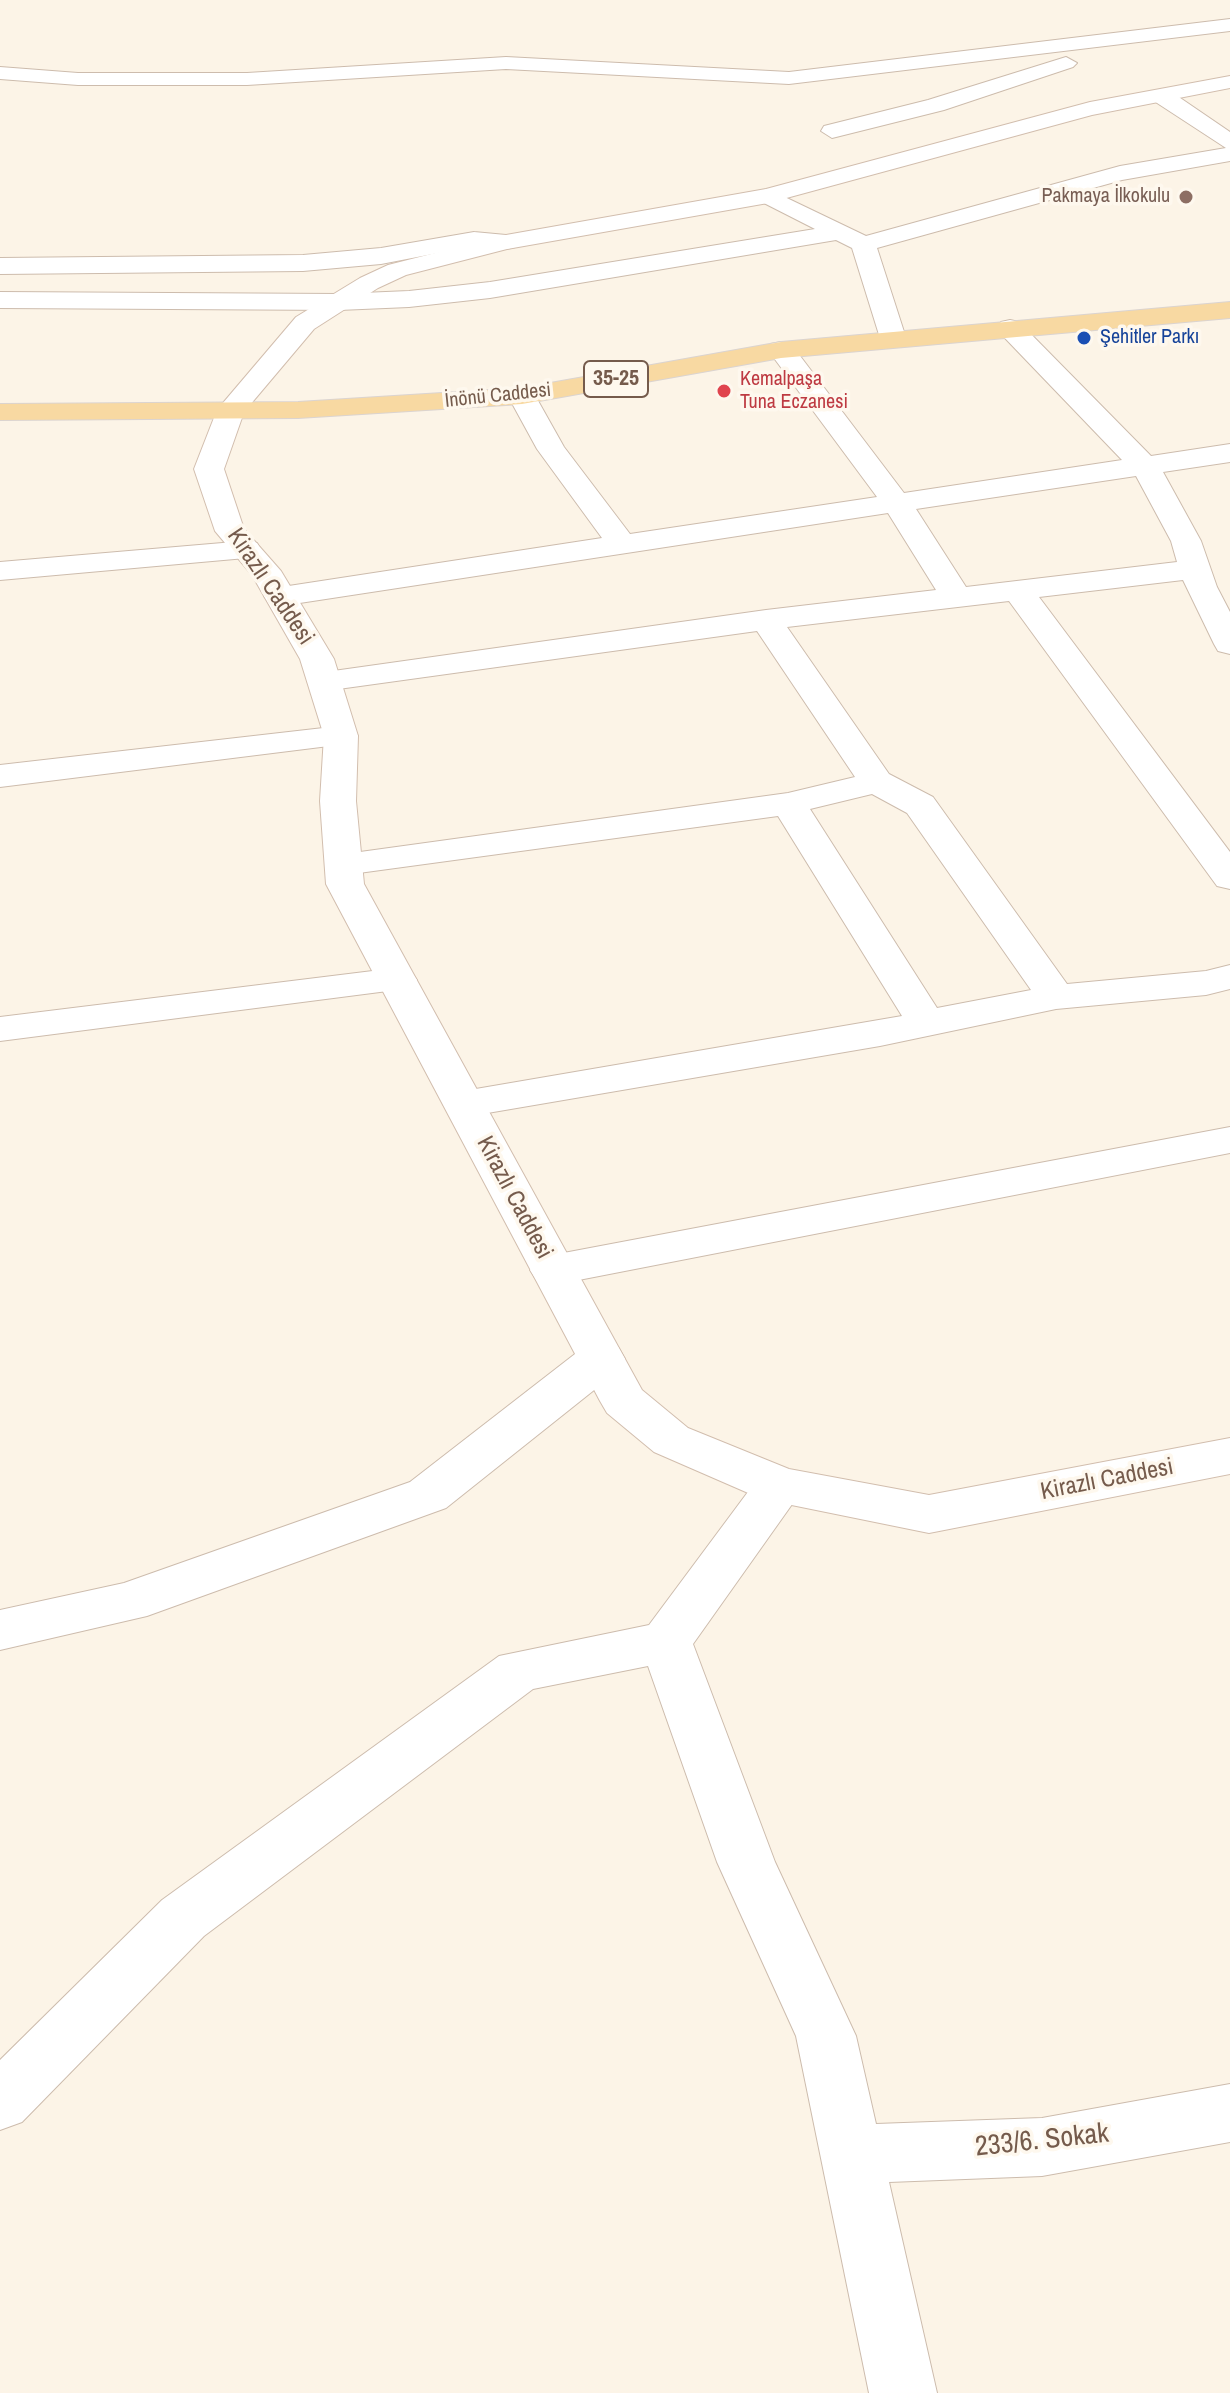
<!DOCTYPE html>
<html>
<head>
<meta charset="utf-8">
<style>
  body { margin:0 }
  canvas { display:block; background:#fcf4e7 }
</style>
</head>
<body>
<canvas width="1230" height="2393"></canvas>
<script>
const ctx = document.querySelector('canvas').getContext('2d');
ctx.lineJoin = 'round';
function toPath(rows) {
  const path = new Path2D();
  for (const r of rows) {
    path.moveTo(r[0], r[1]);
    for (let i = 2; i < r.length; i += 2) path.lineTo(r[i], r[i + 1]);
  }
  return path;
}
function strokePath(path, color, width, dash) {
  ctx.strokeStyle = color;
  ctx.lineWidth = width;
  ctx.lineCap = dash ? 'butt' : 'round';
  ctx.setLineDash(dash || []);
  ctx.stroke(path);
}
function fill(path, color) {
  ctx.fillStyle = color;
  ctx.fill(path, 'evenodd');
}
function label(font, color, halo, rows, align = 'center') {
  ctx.font = font + ' "Archivo Narrow",sans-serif';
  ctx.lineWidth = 7;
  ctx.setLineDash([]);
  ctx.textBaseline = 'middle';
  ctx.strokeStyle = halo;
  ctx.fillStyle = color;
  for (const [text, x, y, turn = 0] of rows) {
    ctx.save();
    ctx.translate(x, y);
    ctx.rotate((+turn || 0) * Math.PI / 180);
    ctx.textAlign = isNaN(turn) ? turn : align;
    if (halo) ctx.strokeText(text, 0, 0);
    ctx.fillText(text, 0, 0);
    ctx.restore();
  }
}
const street = toPath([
  [1230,19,1230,31,789,84,506,69,247,85,78,85,0,79,0,67,78,73,247,73,506,57,789,72,1230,19],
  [1066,57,1077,63,1073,67,944,110,832,138,821,131,824,126,928,100,1066,57],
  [1162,89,1170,91,1230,132,1230,161,1122,180,877,248,906,338,902,344,893,346,884,344,880,338,852,248,836,240,490,298,409,307,339,310,0,308,0,292,339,294,409,291,490,282,815,229,760,201,756,196,760,191,768,189,866,236,1120,166,1226,148,1154,101,1151,96,1162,89],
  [474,232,506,235,515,237,518,242,515,247,506,249,474,246,381,264,303,271,0,274,0,258,303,255,381,248,474,232],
  [1010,320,1019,322,1151,456,1230,444,1230,462,1163,472,1201,541,1217,587,1230,612,1230,654,1218,651,1214,644,1183,580,1039,597,1230,852,1230,889,1217,886,1009,601,787,627,889,774,933,797,1067,984,1206,971,1230,965,1230,989,1206,995,1056,1009,880,1046,464,1117,449,1113,443,1104,449,1095,464,1091,902,1016,778,816,344,875,331,872,325,864,331,856,788,793,855,777,757,631,324,691,312,688,307,681,312,674,766,610,936,590,888,513,280,606,269,603,264,596,269,589,602,538,537,449,508,396,512,390,522,388,532,390,564,447,630,534,877,497,768,350,771,344,781,342,791,344,904,493,1122,460,1001,334,997,328,1001,322,1010,320],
  [1136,476,1171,541,1177,562,966,587,916,509,1136,476],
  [872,794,907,813,1031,990,937,1008,810,809,872,794],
  [246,541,257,543,261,550,257,557,0,580,0,562,246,541],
  [341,726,353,729,358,736,353,743,0,787,0,765,341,726],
  [397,968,411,972,417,980,411,988,0,1041,0,1017,397,968],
  [1230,1127,1230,1153,553,1285,537,1281,530,1270,537,1259,553,1255,1230,1127],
  [601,1343,618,1347,625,1359,618,1371,446,1508,147,1616,0,1650,0,1610,124,1583,410,1482,584,1347,601,1343],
  [780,1468,798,1473,805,1486,693,1644,775,1862,856,2036,876,2124,1042,2118,1230,2084,1230,2142,1042,2176,889,2182,937,2393,869,2393,796,2036,717,1862,648,1666,533,1689,204,1936,22,2122,0,2130,0,2060,162,1900,499,1656,649,1625,762,1473,780,1468]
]);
const secondary = toPath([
  [1230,76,1230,88,1092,115,768,203,507,249,406,275,378,288,314,329,244,412,224,469,244,529,281,571,334,659,358,736,356,801,364,884,642,1390,688,1428,789,1469,929,1495,1230,1438,1230,1474,929,1533,762,1499,654,1452,607,1413,600,1401,326,884,320,801,324,736,300,659,252,575,215,531,194,469,217,410,296,317,360,278,388,265,506,235,766,189,1090,102,1230,76]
]);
const primary = toPath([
  [1230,302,1230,318,781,358,522,404,298,418,0,420,0,404,298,402,522,388,781,342,1230,302]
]);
const markers = [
  [1186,197,8,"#8d6e63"],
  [1084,338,8,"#1a4fb4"],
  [724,391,8,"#e0444e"]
];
const farEducationnames = [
  ["Pakmaya İlkokulu",1170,197]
];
const farTransitnames = [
  ["Şehitler Parkı",1100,338]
];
const farHealthnames = [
  ["Kemalpaşa",740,380],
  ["Tuna Eczanesi",740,403]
];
const farStreetnames = [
  ["İnönü Caddesi",498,396,-6]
];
const shields = [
  [616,379,64]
];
const shieldNames = [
  ["35-25",616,379]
];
const streetNames = [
  ["Kirazlı Caddesi",270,587,56],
  ["Kirazlı Caddesi",514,1198,62],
  ["Kirazlı Caddesi",1107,1480,-11]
];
const nearStreetnames = [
  ["233/6. Sokak",1042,2141,-6]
];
strokePath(street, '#cdbcad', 2);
strokePath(secondary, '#d2beae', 2);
strokePath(primary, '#dbd4d0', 2);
fill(street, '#fff');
fill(secondary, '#fff');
fill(primary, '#f8d9a2');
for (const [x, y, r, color] of markers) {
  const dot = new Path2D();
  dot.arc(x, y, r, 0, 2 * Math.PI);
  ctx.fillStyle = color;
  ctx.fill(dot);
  strokePath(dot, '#fef8ee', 3);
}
label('20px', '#785e54', '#fef8ee', farEducationnames, 'right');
label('20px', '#164399', '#fef8ee', farTransitnames, 'left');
label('20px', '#be3a42', '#fef8ee', farHealthnames, 'left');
label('20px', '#755b4c', '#fef8ee', farStreetnames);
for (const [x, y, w] of shields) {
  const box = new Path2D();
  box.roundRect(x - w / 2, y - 18, w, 36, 6);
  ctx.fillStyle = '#fef8ee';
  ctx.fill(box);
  strokePath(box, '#755b4c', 2);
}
label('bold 22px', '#755b4c', null, shieldNames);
label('24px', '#755b4c', '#fef8ee', streetNames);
label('28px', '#755b4c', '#fef8ee', nearStreetnames);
</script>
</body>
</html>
